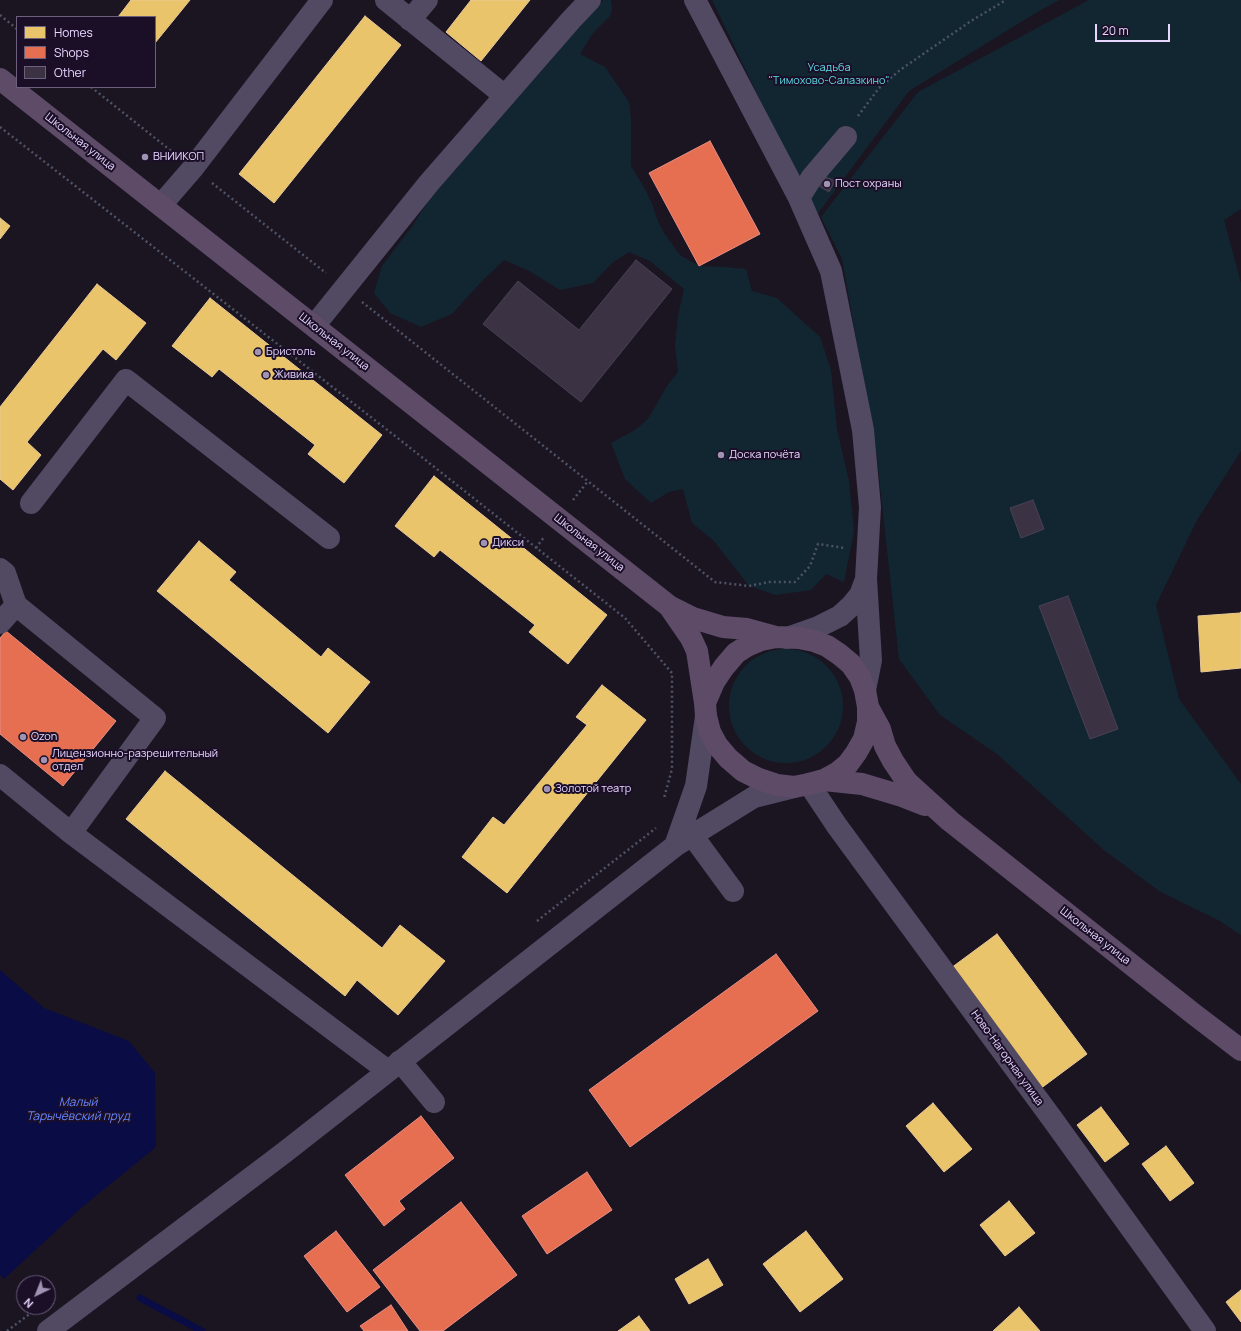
<!DOCTYPE html>
<html>
<head>
<meta charset="utf-8">
<style>
  body { margin:0 }
  #map { position:relative; width:1241px; height:1331px; overflow:hidden; background:#1b1522; font-family:Manrope,sans-serif }
  canvas { display:block }
  .legend { position:absolute; left:16px; top:16px; width:140px; height:72px; box-sizing:border-box; background:#1b0f28; border:1px solid #6d5f7e; margin:0; padding:5px 7px; list-style:none; font-size:12px; color:#e8d6ff }
  .legend li { display:flex; align-items:center; gap:8px; height:20px }
  .legend b { width:20px; border:1px solid #6d5f7e }
  .north { position:absolute; left:16px; top:1275px; width:40px; height:40px; box-sizing:border-box; background:#1b0f28; border:1px solid #6d5f7e; border-radius:50%; rotate:223deg; font-size:11px; font-weight:700; line-height:16px; text-align:center; color:#e8d6ff }
  .north::after { content:''; display:block; margin:auto; width:14px; height:18px; background:#a092b2; clip-path:polygon(50% 0,100% 100%,50% 72%,0 100%) }
  .scale { position:absolute; left:1095px; top:24px; width:75px; height:18px; box-sizing:border-box; border:2px solid #e8d6ff; border-top:0; padding-left:5px; font-size:12px; line-height:14px; white-space:nowrap; color:#e8d6ff; -webkit-text-stroke:3px #1b0f28; paint-order:stroke }
</style>
</head>
<body>
<div id="map">
<canvas width="1241" height="1331"></canvas>
<ul class="legend">
<li><b style="height:11px;background:#e9c46a"></b>Homes</li>
<li><b style="height:11px;background:#e76f51"></b>Shops</li>
<li><b style="height:11px;background:#3b3344"></b>Other</li>
</ul>
<div class="north">N</div>
<div class="scale">20 m</div>
</div>
<script>
const ctx = document.querySelector('canvas').getContext('2d');
ctx.lineJoin = 'round';
function fill(path, color) {
  ctx.fillStyle = color;
  ctx.fill(path, 'evenodd');
}
function toPath(rows) {
  const path = new Path2D();
  for (const r of rows) {
    if (r.length === 3) {
      path.moveTo(r[0] + r[2], r[1]);
      path.arc(r[0], r[1], r[2], 0, 2 * Math.PI);
      continue;
    }
    path.moveTo(r[0], r[1]);
    for (let i = 2; i < r.length; i += 2) path.lineTo(r[i], r[i + 1]);
  }
  return path;
}
function strokePath(path, color, width, dash) {
  ctx.strokeStyle = color;
  ctx.lineWidth = width;
  ctx.lineCap = dash ? 'butt' : 'round';
  ctx.setLineDash(dash || []);
  ctx.stroke(path);
}
function label(font, color, halo, rows, align = 'center') {
  ctx.font = font + ' Manrope,sans-serif';
  ctx.lineWidth = 4;
  ctx.setLineDash([]);
  ctx.textBaseline = 'middle';
  ctx.strokeStyle = halo;
  ctx.fillStyle = color;
  for (const [text, x, y, turn = 0] of rows) {
    ctx.save();
    ctx.translate(x, y);
    ctx.rotate((+turn || 0) * Math.PI / 180);
    ctx.textAlign = isNaN(turn) ? turn : align;
    if (halo) ctx.strokeText(text, 0, 0);
    ctx.fillText(text, 0, 0);
    ctx.restore();
  }
}
const green = toPath([
  [603,0,611,0,612,9,610,16,593,33,580,54,605,67,629,102,631,120,631,166,645,189,653,206,657,219,664,233,680,255,699,266,725,267,746,269,752,291,777,298,820,337,831,370,837,429,849,481,854,531,844,582,826,574,811,590,776,595,749,586,713,540,692,523,683,489,669,492,651,503,625,479,611,443,635,430,648,419,667,386,678,372,675,346,678,316,684,289,650,261,629,252,612,263,593,283,560,290,529,271,504,260,482,281,452,314,421,327,390,313,374,293,382,266,413,225,431,197],
  [712,0,1059,0,1034,14,909,91,816,216],
  [1089,0,1241,0,1241,209,1224,220,1241,283,1241,451,1197,520,1156,605,1179,699,1241,784,1241,935,1220,921,1159,891,1104,850,997,754,940,715,899,659,876,449,842,259,821,217,918,92],
  [786,706,57]
]);
const water = toPath([
  [0,970,44,1008,129,1041,155,1073,156,1147,81,1208,4,1279,0,1275]
]);
const homes = toPath([
  [131,0,190,0,155,43,155,17,118,17,131,0],
  [471,0,530,0,481,61,446,32,471,0],
  [365,16,401,45,274,203,239,174,365,16],
  [0,218,10,226,0,239,0,218],
  [97,284,146,323,116,360,103,349,27,442,41,455,13,490,0,479,0,407,97,284],
  [210,298,382,435,344,483,308,454,315,445,219,369,212,377,172,346,210,298],
  [434,476,607,615,568,664,529,632,535,625,440,550,434,557,395,526,434,476],
  [199,541,236,572,229,580,321,657,328,648,370,682,328,733,157,591,199,541],
  [1241,612,1241,668,1201,672,1198,616,1240,613,1241,612],
  [602,685,646,720,507,893,462,857,493,817,504,825,587,725,576,717,602,685],
  [165,771,382,948,400,925,445,961,398,1015,357,980,345,996,126,819,165,771],
  [997,934,1087,1054,1040,1089,951,968,997,934],
  [933,1103,972,1149,944,1172,906,1126,933,1103],
  [1101,1107,1129,1144,1105,1162,1077,1125,1101,1107],
  [1166,1146,1194,1183,1170,1201,1142,1164,1166,1146],
  [1009,1201,1035,1233,1005,1256,980,1225,1009,1201],
  [806,1231,843,1279,800,1312,763,1264,806,1231],
  [708,1259,723,1285,689,1304,675,1279,708,1259],
  [1241,1290,1241,1322,1226,1302,1241,1290],
  [1019,1307,1040,1331,993,1331,1019,1307],
  [639,1316,650,1331,618,1331,639,1316]
]);
const shops = toPath([
  [710,141,760,234,699,266,649,173,710,141],
  [6,631,116,721,63,786,0,734,0,638,6,631],
  [776,954,818,1011,630,1147,589,1090,776,954],
  [421,1116,454,1158,399,1201,405,1209,384,1226,345,1175,421,1116],
  [587,1172,612,1210,547,1254,522,1216,587,1172],
  [461,1202,517,1275,443,1331,420,1331,373,1270,461,1202],
  [336,1231,380,1287,347,1312,304,1256,336,1231],
  [391,1305,408,1331,364,1331,360,1326,391,1305]
]);
const stream = toPath([
  [140,1298,202,1331]
]);
const building = toPath([
  [824,176,835,181,829,192,819,186,824,176],
  [636,260,672,289,581,402,483,324,518,281,579,330,636,260],
  [1033,500,1044,529,1021,538,1010,508,1033,500],
  [1068,596,1118,729,1090,739,1039,606,1068,596]
]);
const path = toPath([
  [0,15,17,29],
  [91,87,175,154],
  [858,116,879,88,900,70,971,21,1006,0],
  [0,127,404,443,625,618,672,673,672,769,664,798],
  [212,183,326,273],
  [362,302,715,582,749,586,769,582,795,582,810,566,818,544,845,548],
  [573,500,588,481],
  [536,548,544,537],
  [537,921,656,828],
  [7,1331,31,1313]
]);
const minor = toPath([
  [386,0,505,96],
  [695,0,799,198,831,271,863,430,870,507,866,579,871,660,865,690],
  [410,20,427,0],
  [799,198,812,177,846,137],
  [161,205,193,168,322,0],
  [314,326,429,183,571,20,590,0],
  [31,503,126,380,329,538],
  [0,569,5,573,16,605,155,718,71,833],
  [0,623,16,605],
  [787,638,818,627,840,616,851,606,860,595,866,579],
  [0,775,71,833,388,1071],
  [809,784,837,826,1053,1120,1205,1331],
  [692,835,733,891],
  [675,846,696,786,706,716],
  [400,1061,434,1102],
  [48,1331,285,1152,675,846,754,797,794,787]
]);
const major = toPath([
  [0,79,669,606,693,618,723,627,747,629,776,637,799,638,814,641,827,646,839,654,851,664,860,677,865,690,868,707,868,722,864,739,856,753,848,764,837,773,824,780,809,784,794,787,777,785,759,779,743,771,728,758,717,745,710,732,706,716,705,703,697,651,691,638,669,606],
  [705,703,714,682,724,667,736,653,747,646,761,640,776,637],
  [868,707,880,729,885,746,893,761,907,782,950,821,1195,1015,1241,1050],
  [824,780,862,784,902,796,925,805]
]);
const markers = [
  [145,157,4,"#a092b2"],
  [827,184,4,"#a092b2"],
  [258,352,4,"#a092b2"],
  [266,375,4,"#a092b2"],
  [721,455,4,"#a092b2"],
  [484,543,4,"#a092b2"],
  [23,737,4,"#a092b2"],
  [44,760,4,"#a092b2"],
  [547,789,4,"#a092b2"]
];
const parkNames = [
  ["Усадьба",829,68],
  ["\"Тимохово-Салазкино\"",829,81]
];
const streetNames = [
  ["Школьная улица",80,142,38],
  ["Школьная улица",334,342,38],
  ["Школьная улица",589,543,38],
  ["Школьная улица",1095,936,38],
  ["Ново-Нагорная улица",1007,1058,54]
];
const poiNames = [
  ["ВНИИКОП",153,157],
  ["Пост охраны",835,184],
  ["Бристоль",266,352],
  ["Живика",274,375],
  ["Доска почёта",729,455],
  ["Дикси",492,543],
  ["Ozon",31,737],
  ["Лицензионно-разрешительный",52,754],
  ["отдел",52,767],
  ["Золотой театр",555,789]
];
const waterNames = [
  ["Малый",78,1103],
  ["Тарычёвский пруд",78,1117]
];
fill(green, '#122631');
fill(water, '#0a0c45');
fill(homes, '#e9c46a');
strokePath(homes, '#e9c997', 1);
fill(shops, '#e76f51');
strokePath(shops, '#e78e85', 1);
strokePath(stream, '#0a0c45', 7);
fill(building, '#3b3344');
strokePath(building, '#4a4056', 1);
strokePath(path, '#4e5367', 2.5, [2, 3]);
strokePath(minor, '#524963', 22);
strokePath(major, '#5d4b68', 22);
for (const [x, y, r, color] of markers) {
  const dot = new Path2D();
  dot.arc(x, y, r, 0, 2 * Math.PI);
  ctx.fillStyle = color;
  ctx.fill(dot);
  strokePath(dot, '#1b0f28', 1.5);
}
label('11px', '#5cdbe5', '#1b0f28', parkNames);
label('11px', '#e8d6ff', '#1b0f28', streetNames);
label('11px', '#e8d6ff', '#1b0f28', poiNames, 'left');
label('italic 12px', '#6485ff', '#1b0f28', waterNames);
</script>
</body>
</html>
